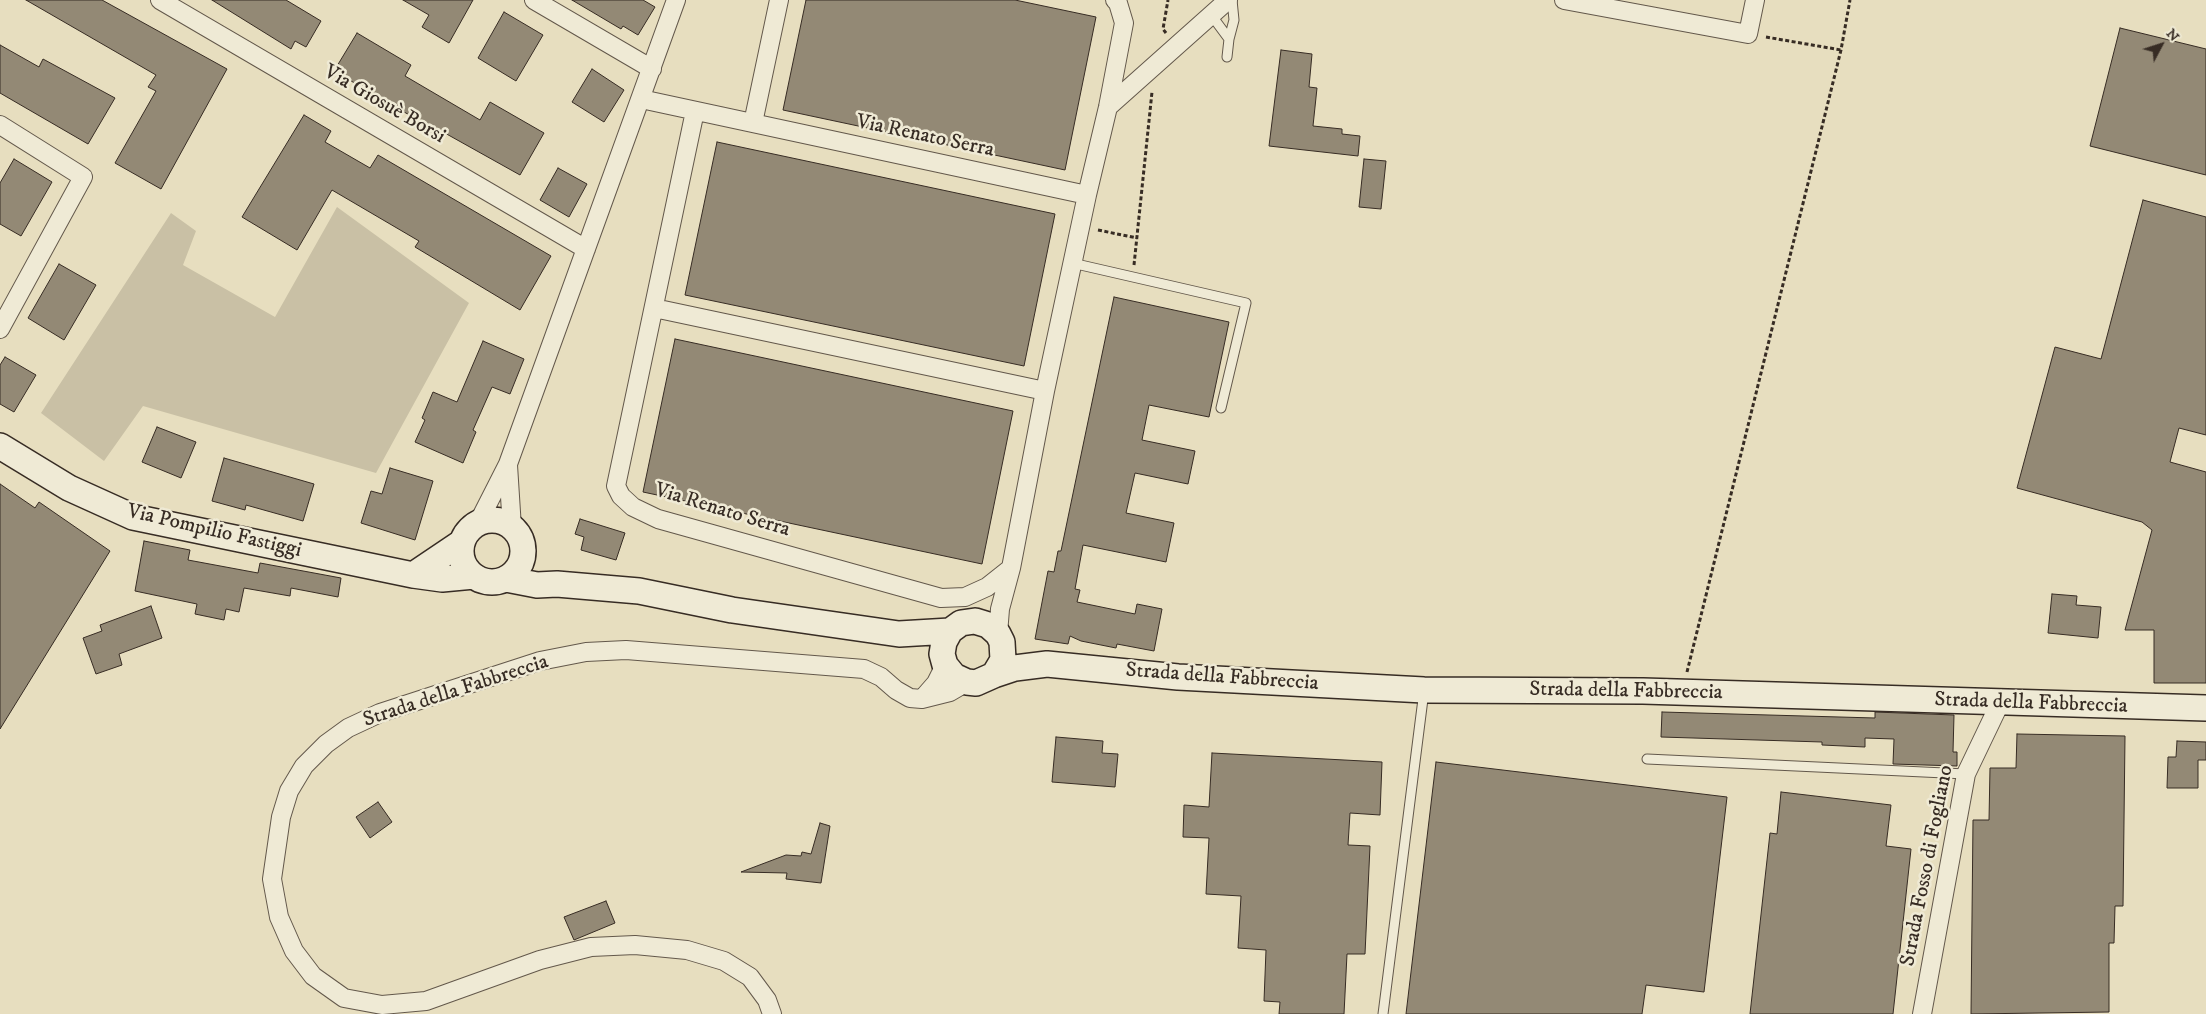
<!DOCTYPE html>
<html>
<head>
<meta charset="utf-8">
<style>
  body { margin:0 }
  #map { position:relative; width:2206px; height:1014px; overflow:hidden; background:#e7debf; font-family:"IM FELL DW Pica",serif }
  canvas { display:block }
  .north { position:absolute; left:2136px; top:20px; width:50px; height:50px; -webkit-text-stroke:4px #efead5; paint-order:stroke; rotate:50deg; font-size:14px; font-weight:700; line-height:20px; text-align:center; color:#372c24 }
  .north::after { content:''; display:block; margin:auto; width:18px; height:22px; background:#372c24; clip-path:polygon(50% 0,100% 100%,50% 72%,0 100%) }
</style>
</head>
<body>
<div id="map">
<canvas width="2206" height="1014"></canvas>
<div class="north">N</div>
</div>
<script>
const ctx = document.querySelector('canvas').getContext('2d');
ctx.lineJoin = 'round';
function fill(path, color) {
  ctx.fillStyle = color;
  ctx.fill(path, 'evenodd');
}
function toPath(rows) {
  const path = new Path2D();
  for (const r of rows) {
    if (r.length === 3) {
      path.moveTo(r[0] + r[2], r[1]);
      path.arc(r[0], r[1], r[2], 0, 2 * Math.PI);
      continue;
    }
    path.moveTo(r[0], r[1]);
    for (let i = 2; i < r.length; i += 2) path.lineTo(r[i], r[i + 1]);
  }
  return path;
}
function strokePath(path, color, width, dash) {
  ctx.strokeStyle = color;
  ctx.lineWidth = width;
  ctx.lineCap = dash ? 'butt' : 'round';
  ctx.setLineDash(dash || []);
  ctx.stroke(path);
}
function label(font, color, halo, rows, align = 'center') {
  ctx.font = font + ' "IM FELL DW Pica",serif';
  ctx.lineWidth = 5;
  ctx.setLineDash([]);
  ctx.textBaseline = 'middle';
  ctx.strokeStyle = halo;
  ctx.fillStyle = color;
  for (const [text, x, y, turn = 0] of rows) {
    ctx.save();
    ctx.translate(x, y);
    ctx.rotate((+turn || 0) * Math.PI / 180);
    ctx.textAlign = isNaN(turn) ? turn : align;
    if (halo) ctx.strokeText(text, 0, 0);
    ctx.fillText(text, 0, 0);
    ctx.restore();
  }
}
const green = toPath([
  [337,207,469,303,376,473,143,406,104,461,41,413,171,213,196,231,183,265,275,317]
]);
const building = toPath([
  [26,0,102,0,227,69,161,189,115,163,156,91,148,87,156,75,26,0],
  [212,0,286,0,321,21,306,47,295,41,291,49,212,0],
  [403,0,473,0,449,43,422,27,429,15,403,0],
  [572,0,643,0,655,7,638,35,623,26,621,29,572,0],
  [806,0,1015,0,1096,17,1065,170,783,110,806,0],
  [504,12,543,35,516,81,478,58,504,12],
  [2120,28,2206,49,2206,175,2090,146,2120,28],
  [357,33,411,65,405,76,480,120,490,102,544,133,520,175,443,132,438,141,407,123,411,116,334,71,357,33],
  [0,45,39,67,43,59,115,98,88,144,0,93,0,45],
  [1281,50,1312,54,1309,87,1317,88,1313,126,1342,129,1342,134,1360,136,1358,156,1269,146,1281,50],
  [592,69,624,90,604,122,572,102,592,69],
  [304,115,331,131,325,142,370,168,378,155,551,256,520,310,415,247,419,241,332,190,297,250,242,217,304,115],
  [717,142,1055,214,1024,366,685,295,717,142],
  [14,159,52,182,21,236,0,224,0,183,14,159],
  [1364,159,1386,161,1381,209,1359,207,1364,159],
  [558,168,587,184,569,217,540,200,558,168],
  [2143,200,2206,217,2206,435,2179,428,2170,462,2206,472,2206,683,2154,683,2154,630,2125,630,2152,530,2142,522,2017,488,2055,347,2101,359,2143,200],
  [59,264,96,285,64,340,28,318,59,264],
  [1114,297,1229,322,1209,417,1149,405,1142,440,1195,451,1188,484,1135,473,1126,513,1174,523,1166,562,1083,545,1075,589,1080,590,1077,602,1135,614,1137,604,1162,609,1154,651,1117,644,1116,648,1081,641,1070,636,1068,644,1035,639,1048,571,1054,572,1058,551,1061,551,1114,297],
  [675,339,1013,411,982,564,643,492,675,339],
  [483,341,524,359,510,394,492,387,473,430,476,432,463,463,415,442,425,420,422,418,433,392,457,402,483,341],
  [5,357,36,375,14,412,0,404,0,365,5,357],
  [157,427,196,442,181,478,142,462,157,427],
  [224,458,314,484,303,521,246,505,245,510,212,501,224,458],
  [390,468,433,481,415,540,361,523,371,491,382,494,390,468],
  [0,484,35,508,39,502,110,551,0,729,0,484],
  [580,519,625,533,616,560,581,550,584,537,575,534,580,519],
  [144,541,190,550,188,560,258,573,260,563,341,578,338,597,291,588,290,596,244,588,239,612,226,609,224,620,195,614,197,604,135,591,144,541],
  [2052,594,2077,596,2076,605,2101,607,2098,638,2048,633,2052,594],
  [151,606,162,638,119,654,122,665,96,674,83,638,102,631,100,625,151,606],
  [1662,712,1875,718,1875,712,1954,715,1953,752,1957,752,1957,766,1893,764,1894,739,1865,738,1865,747,1822,745,1822,742,1661,737,1662,712],
  [2017,734,2125,736,2123,906,2115,906,2114,943,2109,943,2109,1012,1971,1014,1973,820,1989,820,1990,768,2016,768,2017,734],
  [1056,737,1103,741,1102,753,1118,754,1115,787,1052,782,1056,737],
  [2177,741,2206,742,2206,760,2198,760,2198,788,2167,788,2168,757,2176,757,2177,741],
  [1212,753,1382,762,1380,815,1350,813,1348,845,1370,846,1365,954,1347,954,1344,1014,1279,1014,1280,1002,1264,1001,1266,950,1238,948,1241,896,1206,894,1209,838,1183,837,1184,805,1209,807,1212,753],
  [1436,762,1727,797,1704,992,1646,985,1642,1014,1406,1014,1436,762],
  [1781,792,1891,805,1886,846,1911,849,1893,1014,1750,1014,1770,833,1777,834,1781,792],
  [378,802,392,822,370,838,356,817,378,802],
  [820,823,830,826,821,883,786,879,787,873,741,872,786,855,801,856,802,852,811,854,820,823],
  [606,901,615,923,574,940,564,917,606,901]
]);
const path = toPath([
  [1166,33,1163,29,1168,0],
  [1766,37,1841,50],
  [1098,230,1137,238],
  [1134,265,1152,92],
  [1687,672,1841,50,1850,0]
]);
const lane = toPath([
  [1212,16,1229,39],
  [1227,57,1229,39,1234,20,1232,0],
  [1072,263,1246,303,1221,408],
  [1647,759,1966,774],
  [1383,1014,1424,691]
]);
const street = toPath([
  [160,0,586,249],
  [534,0,652,69],
  [1564,0,1748,34,1755,0],
  [641,99,1087,195],
  [1108,107,1228,0],
  [695,111,616,486,621,496,633,507,658,519,941,598,965,597,987,587,1011,568],
  [753,123,779,0],
  [0,125,83,177,0,329],
  [654,308,1045,391],
  [508,465,512,528],
  [478,523,508,464,676,0],
  [998,634,1000,609,1011,568,1045,391,1087,195,1108,107,1124,23,1118,3,1115,0],
  [922,699,936,683,945,665],
  [772,1014,767,1000,750,977,724,961,687,950,635,945,591,947,540,960,426,1001,382,1005,344,998,313,976,294,951,279,917,272,879,281,817,289,791,304,766,326,744,348,728,380,713,540,661,586,652,626,650,864,669,881,677,896,690,910,698,922,699,950,692,967,682],
  [1922,1014,1966,774,2000,703]
]);
const secondary = toPath([
  [0,446,69,488,133,517,413,575,442,579,474,576],
  [492,551,31],
  [413,575,462,542],
  [506,579,537,585,557,584,639,591,732,610,899,634,950,631,961,623,975,621,988,625,998,634,1002,642,1003,660,994,675,976,683,967,682,954,676,945,665,942,654,944,642,950,631],
  [994,675,1015,668,1047,664,1178,677,1424,690,1643,691,2206,708]
]);
const streetNames = [
  ["Via Giosuè Borsi",384,105,30],
  ["Via Renato Serra",925,137,12],
  ["Via Renato Serra",722,511,17],
  ["Via Pompilio Fastiggi",214,532,13],
  ["Strada della Fabbreccia",1222,678,4],
  ["Strada della Fabbreccia",456,692,-18],
  ["Strada della Fabbreccia",1626,692,1],
  ["Strada della Fabbreccia",2031,704,2],
  ["Strada Fosso di Fogliano",1928,866,-79]
];
fill(green, '#c9c0a5');
fill(building, '#938975');
strokePath(building, '#372c24', 1);
strokePath(lane, '#63584b', 11);
strokePath(street, '#63584b', 20);
strokePath(secondary, '#372c24', 28);
strokePath(path, '#372c24', 3, [4, 2.5]);
strokePath(lane, '#efead5', 9);
strokePath(street, '#efead5', 18);
strokePath(secondary, '#efead5', 25);
label('21px', '#372c24', '#efead5', streetNames);
</script>
</body>
</html>
